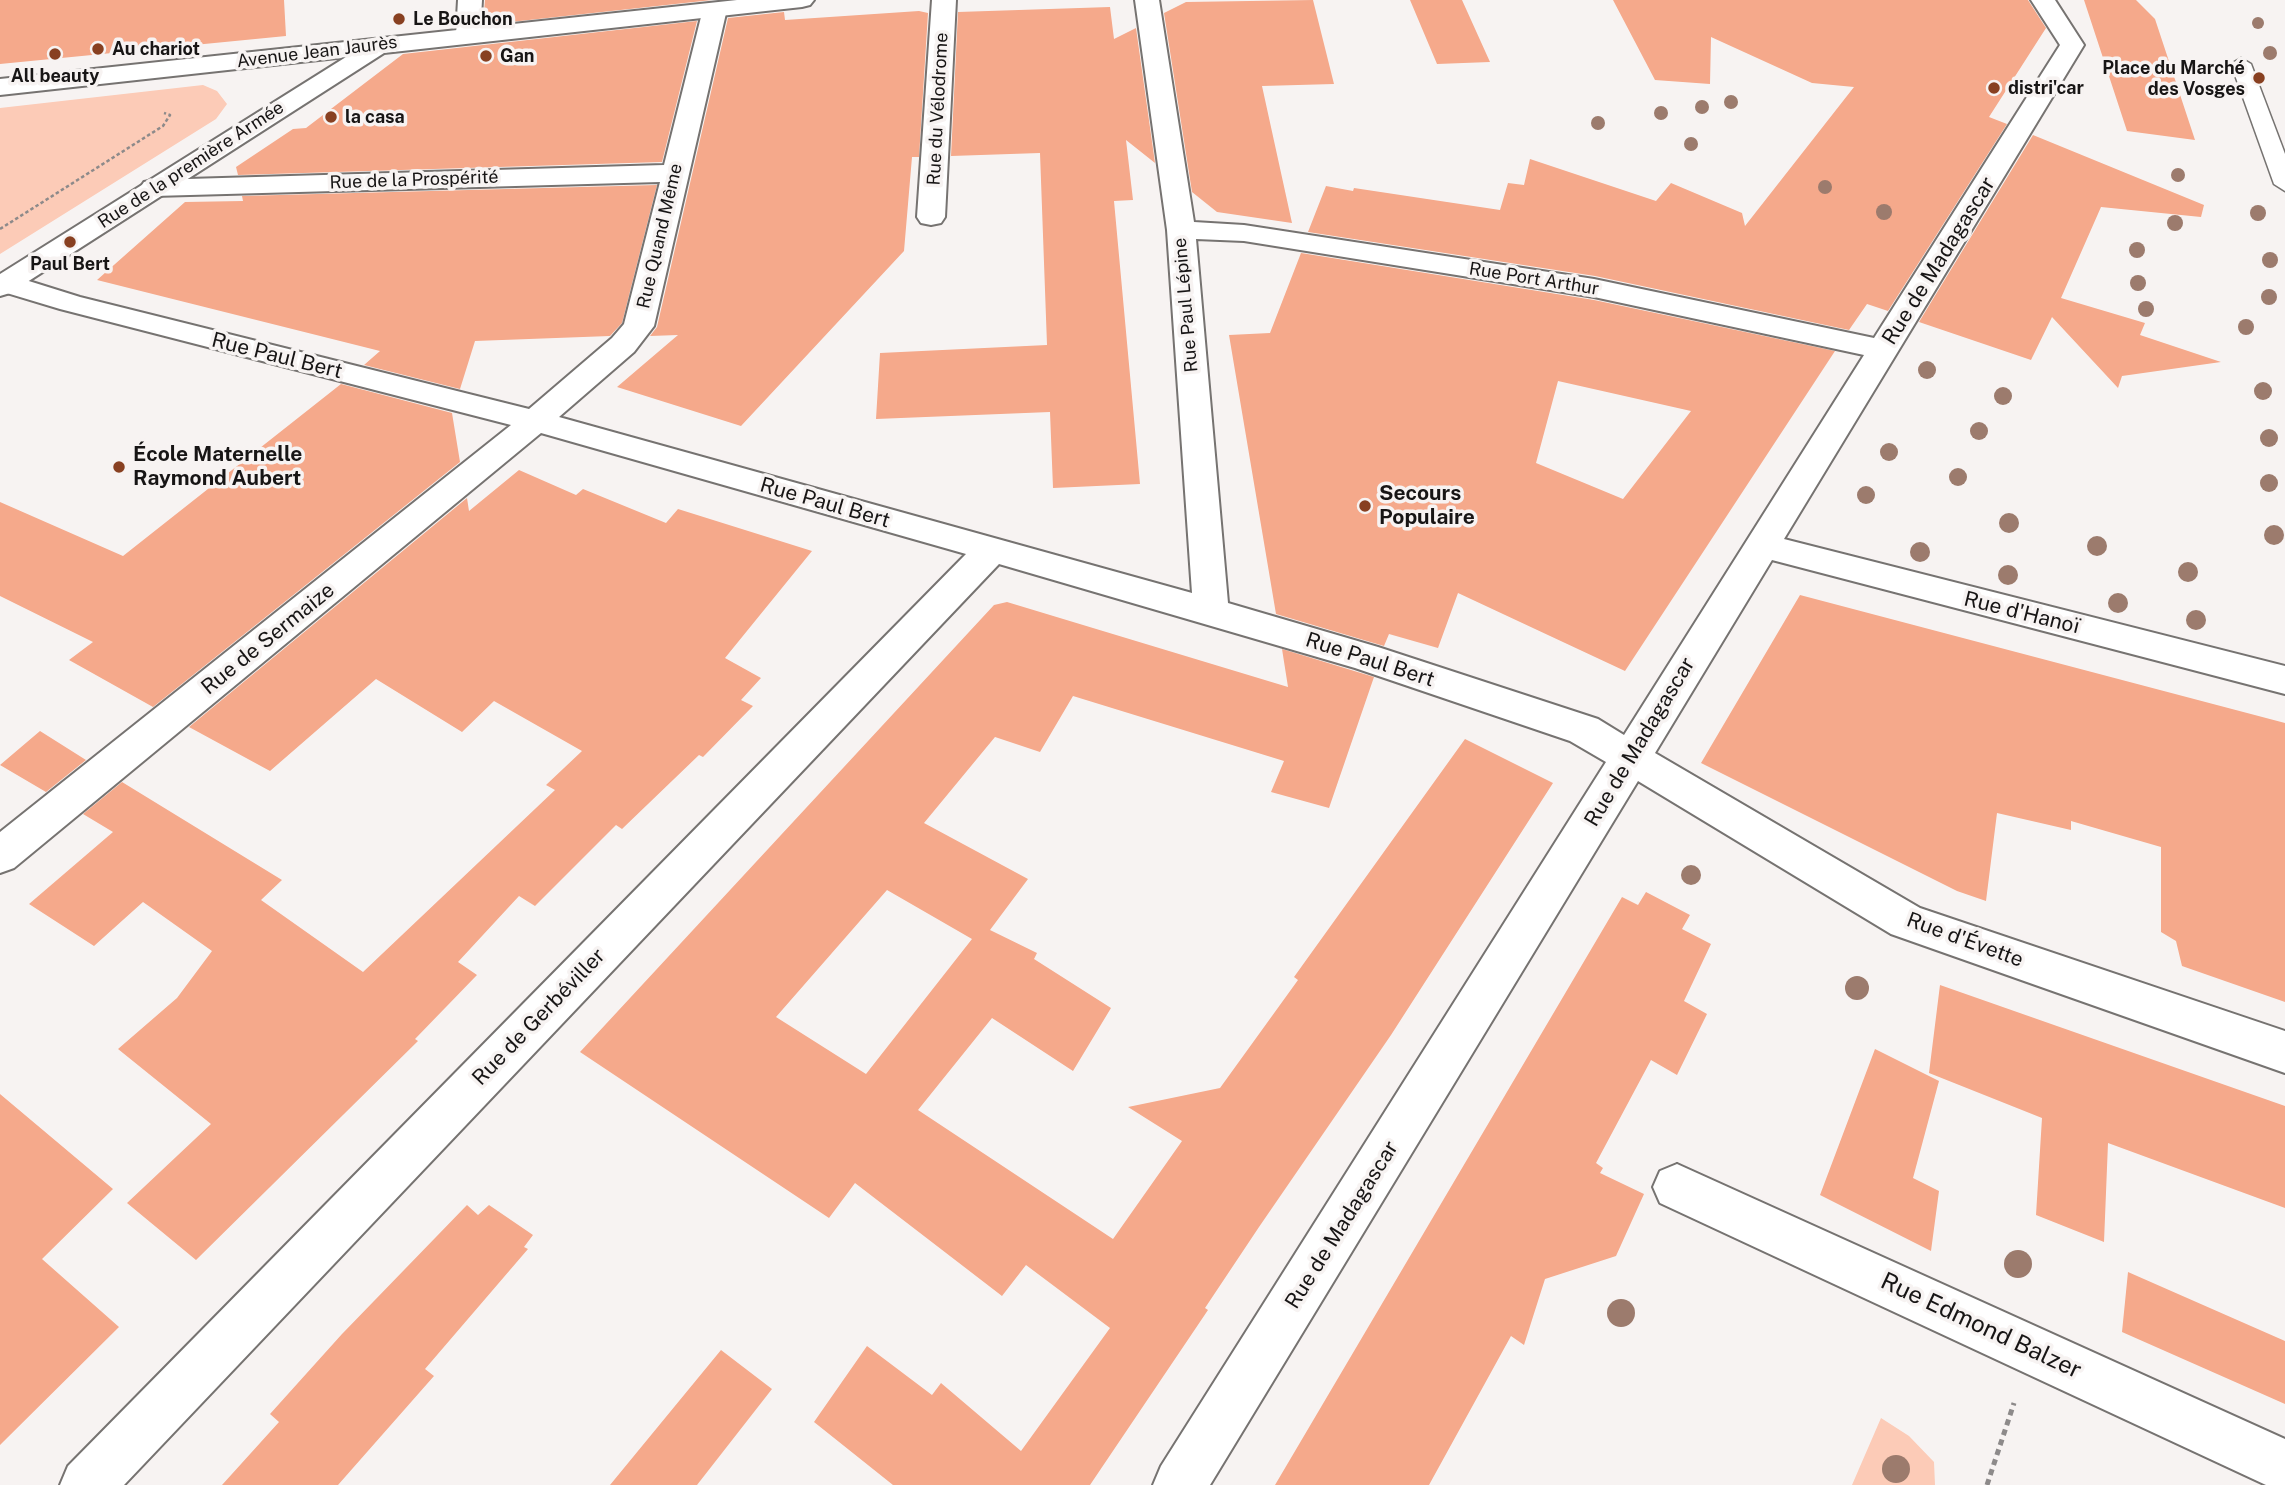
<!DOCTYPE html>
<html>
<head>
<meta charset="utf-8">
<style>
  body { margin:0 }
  canvas { display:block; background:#f7f3f2 }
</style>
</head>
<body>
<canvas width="2285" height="1485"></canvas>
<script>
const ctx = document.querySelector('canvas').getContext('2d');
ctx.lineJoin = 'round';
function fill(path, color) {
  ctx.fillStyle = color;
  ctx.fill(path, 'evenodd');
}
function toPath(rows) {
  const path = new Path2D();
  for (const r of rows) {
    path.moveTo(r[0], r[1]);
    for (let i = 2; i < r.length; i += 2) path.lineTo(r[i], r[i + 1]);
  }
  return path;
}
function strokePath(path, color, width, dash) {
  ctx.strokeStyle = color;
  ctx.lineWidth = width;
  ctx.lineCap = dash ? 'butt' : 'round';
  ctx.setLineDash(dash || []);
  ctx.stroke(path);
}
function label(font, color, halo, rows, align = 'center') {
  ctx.font = font + ' "Public Sans",sans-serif';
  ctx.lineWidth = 7;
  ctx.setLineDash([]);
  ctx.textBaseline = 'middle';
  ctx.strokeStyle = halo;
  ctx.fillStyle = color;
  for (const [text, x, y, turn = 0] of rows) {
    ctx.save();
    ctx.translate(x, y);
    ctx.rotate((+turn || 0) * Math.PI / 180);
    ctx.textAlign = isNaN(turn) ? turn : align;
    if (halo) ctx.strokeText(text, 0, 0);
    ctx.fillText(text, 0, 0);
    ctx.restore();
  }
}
const green = toPath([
  [203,85,217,91,227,104,216,119,0,254,0,108],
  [1881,1418,1909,1436,1934,1462,1935,1485,1852,1485]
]);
const building = toPath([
  [0,0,284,0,286,36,0,64],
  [485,0,712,0,483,25],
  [1313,0,1334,84,1262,86,1292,223,1217,212,1192,192,1164,13,1186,2],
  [1410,0,1462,0,1490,62,1437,64],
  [1613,0,2028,0,2046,28,1989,117,2007,124,1888,311,1867,304,1849,330,1595,276,1308,232,1326,186,1353,191,1354,188,1500,210,1508,183,1524,185,1530,159,1656,201,1671,183,1742,213,1745,226,1854,87,1812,83,1711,37,1710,84,1655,80],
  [2084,0,2136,0,2155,19,2195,140,2127,131],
  [1110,7,1114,39,1136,28,1155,163,1126,140,1133,200,1114,201,1140,484,1053,488,1050,412,876,419,880,353,1047,345,1040,153,951,156,958,12],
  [919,11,928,13,919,157,912,157,904,251,741,426,617,387,678,335,650,336,657,327,728,18,784,12,785,20],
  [697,21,662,162,238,175,236,167,293,129,306,128,403,54],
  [2033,135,2204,205,2201,217,2101,207,2061,298,2145,323,2140,335,2221,362,2122,376,2118,388,2052,317,2031,360,1919,322],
  [657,185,622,323,610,336,475,341,460,389,364,365,380,351,97,280,185,202,243,201,242,196],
  [1301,253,1594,300,1835,351,1625,671,1458,593,1438,648,1389,634,1384,646,1276,614,1229,335,1270,333],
  [1558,381,1691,411,1623,499,1536,463],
  [341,384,452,413,460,462,153,707,69,660,93,642,0,596,0,502,123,556],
  [519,470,576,495,583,489,666,523,678,509,812,551,725,658,761,678,741,700,753,706,703,757,699,755,622,829,616,825,535,906,519,896,458,962,477,975,415,1039,418,1041,196,1260,127,1203,211,1124,118,1049,177,998,212,951,143,902,94,946,29,904,113,832,83,814,122,782,282,880,261,900,363,972,555,790,546,785,582,751,494,701,462,732,376,679,270,771,189,727,467,498,469,511],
  [1800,595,2285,723,2285,1002,2182,966,2176,941,2161,932,2161,847,2071,821,2071,830,1997,813,1986,901,1957,891,1701,763],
  [1007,602,1288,687,1282,649,1374,677,1329,808,1271,792,1284,761,1073,696,1040,752,995,737,924,823,1028,879,990,930,1037,953,1034,959,1111,1008,1073,1071,992,1018,918,1110,1113,1239,1182,1141,1128,1107,1220,1088,1298,980,1294,977,1465,739,1553,783,1391,1035,1259,1227,1205,1308,1208,1310,1090,1485,893,1485,814,1422,867,1346,932,1395,941,1383,1021,1451,1110,1328,1026,1265,1002,1296,855,1183,829,1218,580,1052,994,605],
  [887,890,972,939,866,1074,776,1017],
  [40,731,86,760,46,792,0,765],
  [1646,892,1690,915,1682,929,1711,944,1684,1001,1707,1014,1677,1075,1651,1060,1596,1163,1603,1168,1600,1173,1644,1194,1616,1256,1545,1279,1524,1345,1511,1336,1429,1485,1275,1485,1622,897,1638,905],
  [1940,985,2285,1106,2285,1208,2108,1143,2104,1242,2036,1215,2042,1118,1929,1073],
  [1875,1049,1939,1081,1913,1178,1939,1191,1931,1251,1820,1195],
  [0,1094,113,1189,42,1259,119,1327,0,1445],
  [467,1205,478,1215,489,1205,533,1235,524,1247,528,1249,425,1369,434,1376,338,1485,222,1485,279,1422,270,1414,342,1334],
  [2128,1272,2285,1341,2285,1404,2122,1332],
  [721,1350,772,1389,697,1485,610,1485]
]);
const pathFar1 = toPath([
  [0,229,163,126,170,115,164,113]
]);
const path = toPath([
  [1987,1485,2014,1403]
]);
const service = toPath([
  [2241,58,2251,64,2285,154,2285,191,2274,184,2231,64,2241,58]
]);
const minor = toPath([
  [458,0,482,0,480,35,477,40,459,40,456,35,458,0],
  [932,0,956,0,945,217,941,223,931,225,921,223,917,217,932,0],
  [1135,0,1159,0,1194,222,1244,225,1594,279,1874,338,2060,45,2031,0,2055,0,2084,45,1784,539,2285,666,2285,694,1772,560,1655,753,1920,908,2285,1031,2285,1073,1891,934,1638,781,1210,1485,1153,1485,1161,1466,1606,762,1570,741,1355,668,999,564,124,1485,60,1485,68,1466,966,554,541,433,14,868,0,873,0,832,511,425,60,309,0,291,0,276,16,277,80,297,529,409,612,338,624,324,660,182,154,196,144,194,140,188,144,182,154,180,664,165,703,9,707,4,723,4,727,9,654,326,634,352,559,417,1192,593,1167,230,1135,0],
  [1196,239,1244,241,1594,297,1864,355,1624,735,1598,719,1378,647,1228,603,1196,239],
  [1677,1164,2285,1439,2285,1485,2266,1485,1660,1203,1653,1187,1660,1171,1677,1164]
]);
const secondary = toPath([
  [737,0,814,0,810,5,802,7,384,53,10,293,0,296,0,274,346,57,0,95,0,79,737,0]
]);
const trees = [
  [2258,23,6],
  [2270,53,7],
  [1731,102,7],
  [1702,107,7],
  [1661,113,7],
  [1598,123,7],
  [1691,144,7],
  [2178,175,7],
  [1825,187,7],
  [1884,212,8],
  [2258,213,8],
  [2175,223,8],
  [2137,250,8],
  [2270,260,8],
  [2138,283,8],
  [2269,297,8],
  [2146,309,8],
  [2246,327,8],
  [1927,370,9],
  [2263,391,9],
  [2003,396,9],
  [1979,431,9],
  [2269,438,9],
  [1889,452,9],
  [1958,477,9],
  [2269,483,9],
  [1866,495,9],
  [2009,523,10],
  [2274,535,10],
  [2097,546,10],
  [1920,552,10],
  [2188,572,10],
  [2008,575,10],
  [2118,603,10],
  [2196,620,10],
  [1691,875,10],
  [1857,988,12],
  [2018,1264,14],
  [1621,1313,14],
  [1896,1469,14]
];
const markers = [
  [399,19,7,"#884021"],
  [98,49,7,"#884021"],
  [55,54,7,"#884021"],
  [486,56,7,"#884021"],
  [2259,78,7,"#884021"],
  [1994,88,7,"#884021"],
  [331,117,7,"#884021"],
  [70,242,7,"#884021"],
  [119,467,7,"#884021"],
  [1365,506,7,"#884021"]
];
const farPoinames = [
  ["Le Bouchon",413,19],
  ["Au chariot",112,49],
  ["Gan",500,56],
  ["Place du Marché",2245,68,"right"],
  ["des Vosges",2245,89,"right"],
  ["All beauty",55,76,"center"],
  ["distri'car",2008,88],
  ["la casa",345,117],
  ["Paul Bert",70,264,"center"]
];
const farStreetnames = [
  ["Avenue Jean Jaurès",317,52,-7],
  ["Rue du Vélodrome",938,109,-87],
  ["Rue de la première Armée",191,165,-33],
  ["Rue de la Prospérité",414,180,-2],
  ["Rue Quand Même",660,236,-77],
  ["Rue Port Arthur",1534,279,9],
  ["Rue Paul Lépine",1186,305,-95]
];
const streetNames = [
  ["Rue de Madagascar",1939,261,-58],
  ["Rue Paul Bert",277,356,14],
  ["Rue Paul Bert",825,503,16],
  ["Rue d'Hanoï",2022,613,14],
  ["Rue de Sermaize",268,639,-39],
  ["Rue Paul Bert",1370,660,18],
  ["Rue de Madagascar",1640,742,-59],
  ["Rue d'Évette",1965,940,20],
  ["Rue de Gerbéviller",539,1017,-46],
  ["Rue de Madagascar",1342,1225,-58]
];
const poiNames = [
  ["École Maternelle",133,455],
  ["Raymond Aubert",133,479],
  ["Secours",1379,494],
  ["Populaire",1379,518]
];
const nearStreetnames = [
  ["Rue Edmond Balzer",1981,1326,25]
];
fill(green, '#fccbb7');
fill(building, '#f5a98b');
strokePath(service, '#767371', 3);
strokePath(minor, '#767371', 4);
strokePath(secondary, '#767371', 4);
strokePath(pathFar1, '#8d8a8a', 2.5, [3.5, 2.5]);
strokePath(path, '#8d8a8a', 5, [6, 4.5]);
fill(service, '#fff');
fill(minor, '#fff');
fill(secondary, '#fff');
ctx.fillStyle = '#9c7b6d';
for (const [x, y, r] of trees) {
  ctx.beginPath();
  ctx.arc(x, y, r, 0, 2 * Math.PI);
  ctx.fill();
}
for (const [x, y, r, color] of markers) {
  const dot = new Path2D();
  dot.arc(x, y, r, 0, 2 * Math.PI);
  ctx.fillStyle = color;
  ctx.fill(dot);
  strokePath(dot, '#f7f3f2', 2.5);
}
label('bold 18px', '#171515', '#f7f3f2', farPoinames, 'left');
label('18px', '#171515', '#f7f3f2', farStreetnames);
label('21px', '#171515', '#f7f3f2', streetNames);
label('bold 21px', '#171515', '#f7f3f2', poiNames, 'left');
label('24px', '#171515', '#f7f3f2', nearStreetnames);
</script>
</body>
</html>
